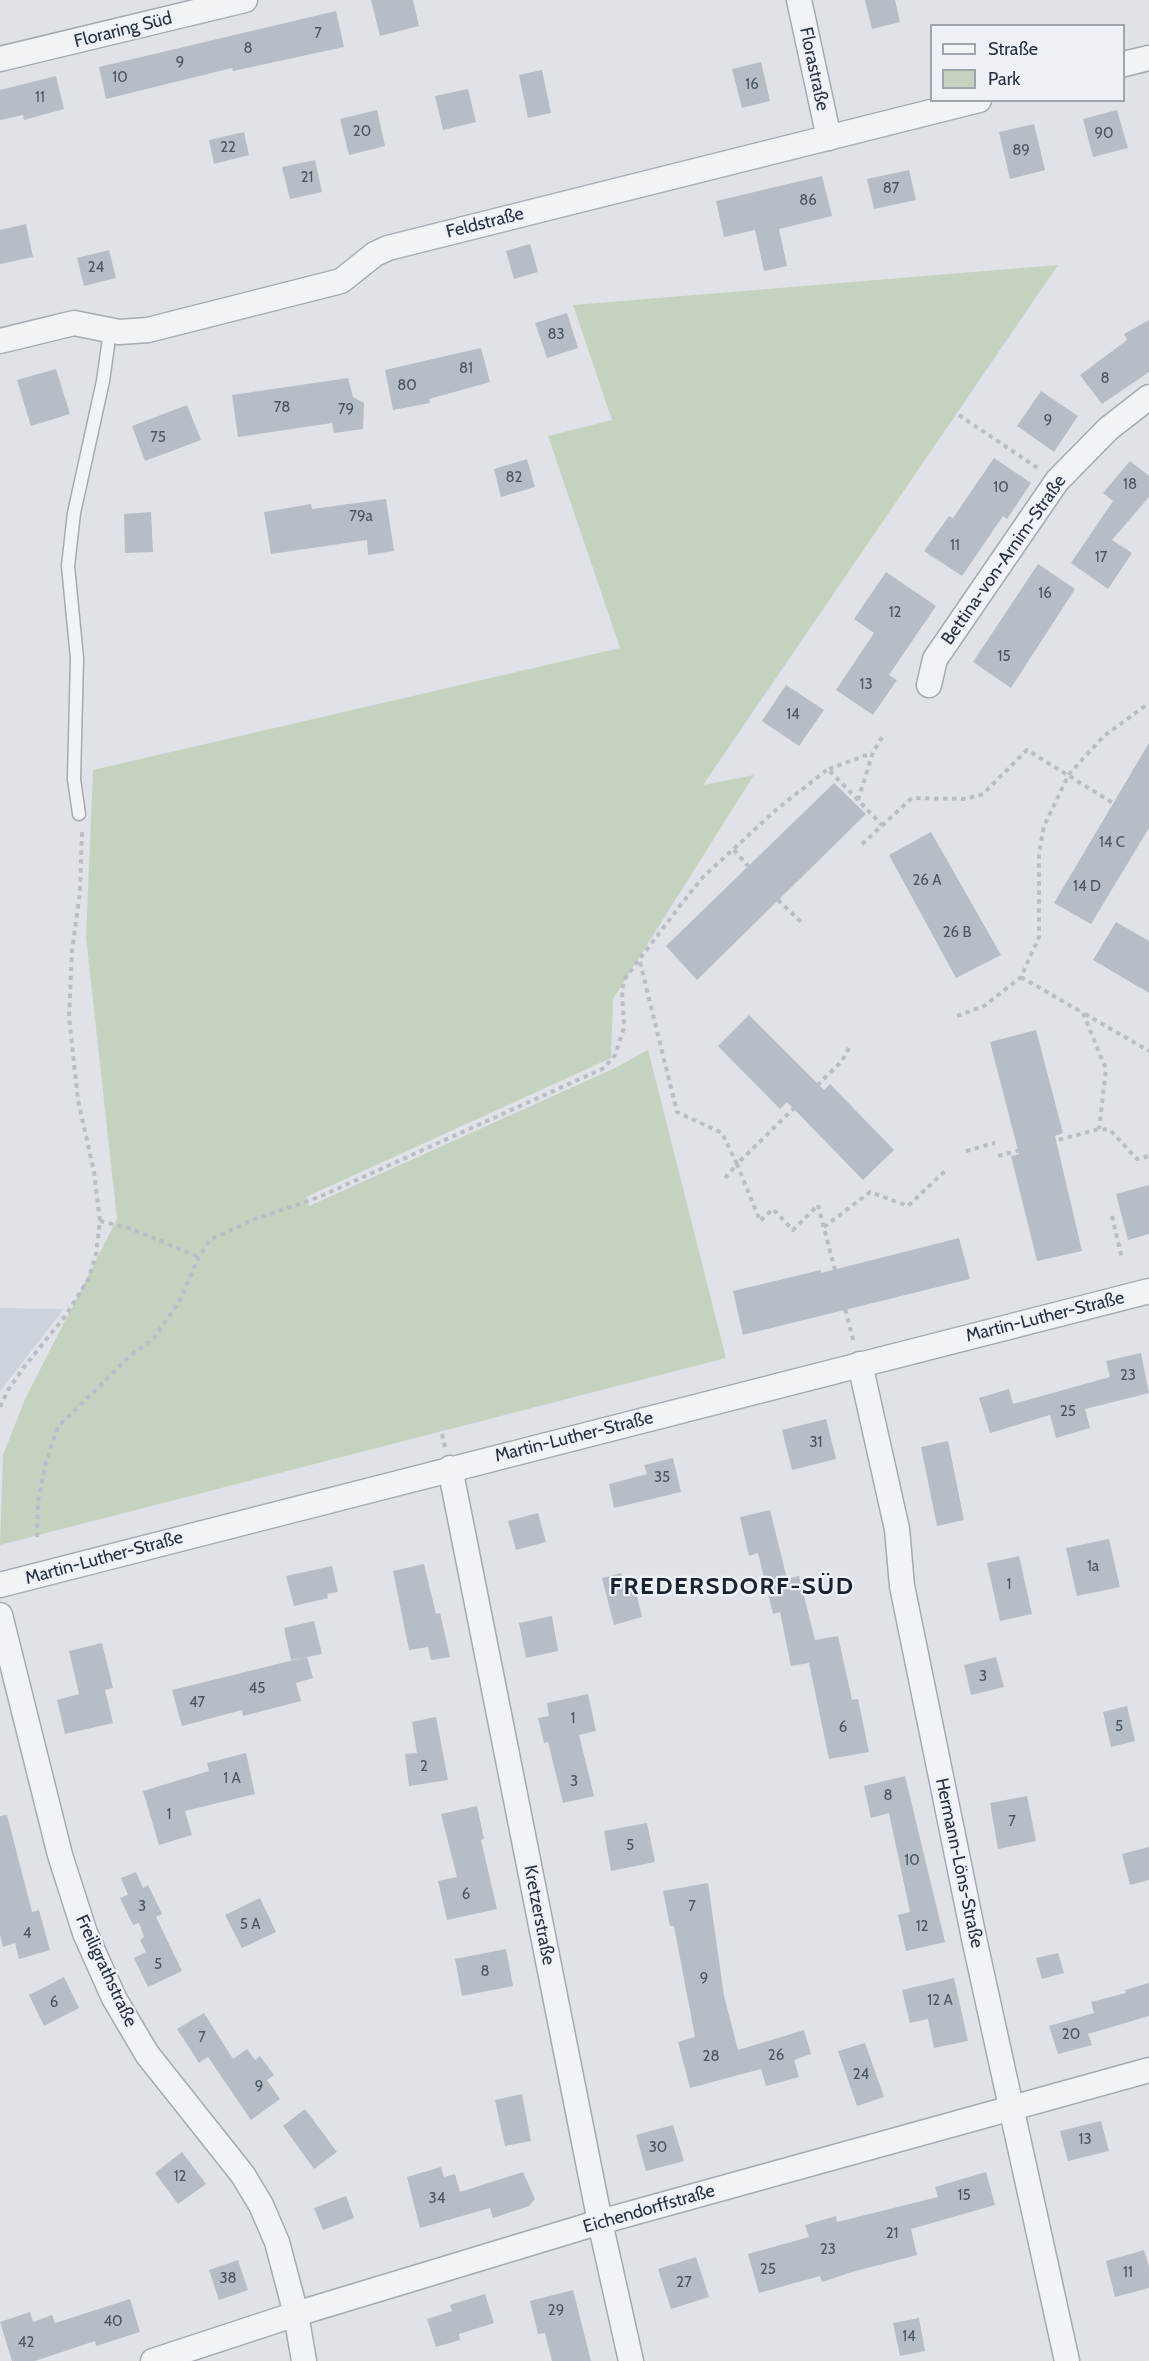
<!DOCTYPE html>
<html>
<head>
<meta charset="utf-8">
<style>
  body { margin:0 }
  #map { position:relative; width:1149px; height:2361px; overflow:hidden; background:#dfe3e8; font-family:Cabin,sans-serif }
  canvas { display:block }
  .legend { position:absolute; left:930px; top:24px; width:195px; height:78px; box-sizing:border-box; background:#eef2f6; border:2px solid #9ea5ad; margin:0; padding:8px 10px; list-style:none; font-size:18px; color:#273240 }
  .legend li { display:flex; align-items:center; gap:12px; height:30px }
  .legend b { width:30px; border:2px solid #9ea5ad }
</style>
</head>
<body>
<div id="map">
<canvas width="1149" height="2361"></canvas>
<ul class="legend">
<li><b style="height:8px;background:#f1f4f7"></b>Straße</li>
<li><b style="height:16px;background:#c6d2c0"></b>Park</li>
</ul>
</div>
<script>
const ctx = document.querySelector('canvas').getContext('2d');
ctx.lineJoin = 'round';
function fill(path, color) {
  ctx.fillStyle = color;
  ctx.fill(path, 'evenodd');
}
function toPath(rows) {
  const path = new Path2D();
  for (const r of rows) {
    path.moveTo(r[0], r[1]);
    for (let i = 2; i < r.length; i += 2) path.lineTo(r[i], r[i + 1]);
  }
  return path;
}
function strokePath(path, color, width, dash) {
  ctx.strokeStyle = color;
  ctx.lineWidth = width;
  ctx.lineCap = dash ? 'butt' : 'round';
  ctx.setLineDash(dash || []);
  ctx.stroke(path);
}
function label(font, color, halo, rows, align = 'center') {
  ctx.font = font + ' Cabin,sans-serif';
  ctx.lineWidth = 4.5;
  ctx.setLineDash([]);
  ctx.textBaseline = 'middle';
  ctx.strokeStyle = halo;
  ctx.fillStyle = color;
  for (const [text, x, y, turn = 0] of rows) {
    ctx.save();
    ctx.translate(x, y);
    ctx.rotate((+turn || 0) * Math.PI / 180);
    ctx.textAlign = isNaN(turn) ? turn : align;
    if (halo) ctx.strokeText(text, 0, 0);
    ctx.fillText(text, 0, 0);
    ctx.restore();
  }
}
const built = toPath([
  [0,1308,64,1309,0,1391]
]);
const green = toPath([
  [1058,265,703,785,754,775,613,999,611,1058,306,1197,309,1206,615,1068,648,1050,726,1358,0,1545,3,1455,25,1399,117,1219,86,937,93,770,620,648,548,436,612,420,573,305]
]);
const building = toPath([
  [371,0,413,0,419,26,380,36],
  [865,0,895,0,900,22,872,29],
  [336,11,344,47,233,71,232,68,106,99,99,67],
  [761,62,770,101,742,108,732,69],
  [542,70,551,113,528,118,519,75],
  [56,76,64,109,24,120,23,115,0,120,0,90],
  [468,89,476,122,443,130,435,96],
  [377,110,385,146,349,155,340,119],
  [1117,110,1128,148,1093,157,1083,119],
  [1034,124,1045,170,1010,179,999,132],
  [244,132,249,155,214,164,209,140],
  [315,160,322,192,290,199,282,167],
  [909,170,916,200,874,209,867,179],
  [822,176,832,216,779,229,787,266,764,271,755,230,724,237,716,201],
  [26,224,33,257,0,264,0,230],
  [530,244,538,272,514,279,506,251],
  [109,250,116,278,84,286,77,258],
  [567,313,578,348,547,358,535,323],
  [1149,320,1149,372,1102,404,1080,375,1127,340,1124,334],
  [481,348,490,382,429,399,430,403,393,410,385,370],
  [56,369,70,414,31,426,17,380],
  [348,378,353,397,364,403,363,429,334,433,332,423,238,437,232,395],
  [1041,391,1078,416,1054,452,1017,426],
  [187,405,201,440,145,461,132,426],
  [994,458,1031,483,1007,519,1003,516,962,576,924,551,949,516,953,518],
  [527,459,535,487,501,497,494,469],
  [1130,461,1149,476,1149,497,1112,540,1132,553,1108,589,1071,563,1113,501,1103,493],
  [386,499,394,551,368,555,367,540,271,554,264,512,311,504,312,509],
  [151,512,153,552,125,553,124,514],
  [1038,564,1075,589,1011,688,973,662],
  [886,572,936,606,889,675,897,680,873,715,836,690,874,633,854,619],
  [786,685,824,710,799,746,762,721],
  [1149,743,1149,828,1091,924,1054,903],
  [834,783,866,814,697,980,666,946],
  [931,832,1001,955,956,978,889,855],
  [1116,922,1149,941,1149,993,1093,960],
  [749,1015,824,1090,830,1084,894,1150,863,1180,787,1102,780,1109,718,1046],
  [1036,1030,1063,1133,1055,1136,1082,1251,1037,1261,1011,1156,1019,1154,990,1042],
  [1149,1185,1149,1234,1128,1240,1116,1194],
  [959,1238,970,1279,743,1335,733,1291,821,1270,821,1273],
  [1141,1353,1149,1393,1085,1409,1090,1428,1056,1438,1050,1415,990,1433,979,1398,1009,1389,1013,1404,1110,1377,1106,1361],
  [826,1419,836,1459,792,1470,782,1430],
  [948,1441,964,1520,937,1526,921,1447],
  [673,1458,681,1492,614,1508,609,1484,647,1474,644,1465],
  [770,1510,787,1579,799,1576,815,1640,838,1636,852,1700,858,1699,869,1752,829,1759,809,1663,791,1666,780,1612,773,1614,758,1553,749,1556,740,1517],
  [538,1513,546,1542,516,1550,508,1521],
  [1109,1539,1120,1587,1077,1596,1066,1548],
  [1019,1556,1032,1614,1000,1621,987,1563],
  [424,1564,436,1614,440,1613,450,1657,431,1660,428,1647,409,1650,393,1571],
  [332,1566,338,1592,327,1594,328,1598,294,1606,286,1576],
  [621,1573,624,1582,633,1580,642,1617,614,1625,602,1578],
  [552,1616,558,1651,526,1658,519,1623],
  [314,1621,322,1654,307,1657,313,1678,296,1683,301,1701,243,1716,242,1710,182,1726,172,1690,302,1658,291,1660,284,1628],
  [102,1643,113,1688,105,1690,113,1723,65,1734,57,1700,79,1694,69,1651],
  [996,1657,1004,1687,971,1695,964,1665],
  [588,1694,596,1731,579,1735,594,1796,563,1803,548,1742,544,1743,538,1718,549,1716,547,1703],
  [1127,1706,1135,1741,1111,1747,1103,1712],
  [436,1717,448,1780,409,1786,405,1754,417,1753,412,1722],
  [246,1753,255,1794,185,1811,192,1835,159,1845,143,1791,209,1771,207,1763],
  [905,1776,945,1942,906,1951,898,1915,910,1912,889,1813,871,1818,864,1786],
  [1027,1796,1036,1841,998,1849,990,1803],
  [477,1806,484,1839,481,1840,497,1909,447,1920,438,1881,457,1877,441,1814],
  [7,1815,32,1912,39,1910,50,1950,19,1959,15,1943,3,1947,0,1935,0,1816],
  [647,1823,655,1862,611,1871,604,1831],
  [1149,1847,1149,1880,1130,1885,1122,1854],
  [136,1872,143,1888,148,1885,162,1914,156,1917,182,1971,148,1987,134,1958,146,1952,140,1940,144,1937,139,1923,133,1925,120,1898,128,1895,121,1878],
  [708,1883,724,1996,738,2050,804,2030,811,2054,794,2060,799,2077,766,2086,761,2069,690,2088,678,2042,695,2037,674,1926,670,1926,663,1891],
  [260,1898,276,1932,242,1948,225,1915],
  [506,1949,513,1986,462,1996,455,1959],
  [1058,1953,1064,1973,1042,1979,1036,1958],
  [64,1977,79,2008,44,2026,29,1995],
  [954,1978,968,2041,934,2048,928,2019,910,2023,902,1990],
  [1149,1983,1149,2016,1088,2034,1092,2045,1058,2054,1049,2026,1094,2013,1091,2002,1126,1993,1125,1990],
  [204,2013,233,2059,247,2049,255,2060,260,2056,274,2075,267,2080,280,2099,251,2120,208,2057,199,2063,177,2029],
  [865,2043,884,2097,857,2106,838,2051],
  [522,2094,531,2141,505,2146,495,2100],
  [305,2109,337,2152,314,2169,283,2126],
  [1101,2121,1109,2151,1068,2161,1060,2131],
  [673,2125,684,2161,646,2171,636,2135],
  [182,2152,206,2184,178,2204,155,2173],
  [441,2167,444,2177,455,2174,460,2192,523,2172,535,2199,529,2206,493,2218,490,2208,420,2228,407,2177],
  [986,2172,995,2205,911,2229,917,2255,852,2272,822,2282,820,2276,759,2293,748,2254,809,2237,805,2225,836,2216,837,2222,938,2197,935,2187],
  [346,2196,354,2218,323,2230,314,2208],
  [1144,2250,1149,2267,1149,2288,1115,2297,1106,2261],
  [696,2257,709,2297,671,2309,658,2269],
  [238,2260,248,2290,219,2300,209,2270],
  [573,2290,591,2361,552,2361,545,2333,538,2334,530,2301],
  [485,2294,494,2323,459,2334,460,2340,436,2347,427,2319,452,2311,450,2305],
  [130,2299,140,2332,96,2346,95,2341,35,2361,12,2361,0,2322,30,2312,33,2322,52,2315,55,2323],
  [919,2318,925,2351,900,2356,893,2323]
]);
const path = toPath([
  [959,415,1039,469],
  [829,769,872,753],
  [858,800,873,752,883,736],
  [862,844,912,798,966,799,983,794,1027,750,1113,803],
  [734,850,748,866],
  [778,900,801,922],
  [640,962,677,1112,722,1133,737,1164,842,1061,851,1044],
  [1021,977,1083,1013,1106,1069,1099,1129],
  [1085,1014,1149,1051],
  [957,1016,984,1006,1021,977,1039,937,1039,853,1044,826,1069,774,1104,736,1149,703],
  [966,1151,995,1143],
  [998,1156,1099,1129,1110,1130,1137,1159,1149,1156],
  [725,1178,737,1164,760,1221,773,1209,793,1230,818,1205],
  [818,1205,854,1343],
  [1112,1216,1122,1259],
  [100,1221,129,1228,199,1257],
  [824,1227,870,1192,908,1206,947,1169],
  [0,1407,8,1390,24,1367,66,1315,89,1278,96,1254,100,1221,94,1172,78,1100,69,1017,72,951,80,892,82,832],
  [442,1434,445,1447],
  [37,1537,38,1501,46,1462,58,1427,131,1355,154,1338,179,1302,199,1257,210,1240,252,1220,319,1197,604,1068,615,1055,624,1028,622,989,626,977,679,907,703,877,777,809,828,769,882,825]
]);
const service = toPath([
  [79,814,74,779,77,658,68,566,74,513,103,381,110,331]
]);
const minor = toPath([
  [799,0,829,138],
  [0,59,245,0],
  [1124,64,1149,58],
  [0,341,74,323,119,332,148,330,341,281,375,254,388,248,979,100],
  [929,685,935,659,1057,481,1108,429,1149,397],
  [860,1364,897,1529,902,1586,975,1943,1067,2361],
  [450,1468,600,2222,631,2361],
  [0,1585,1149,1291],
  [0,1615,60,1855,85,1933,114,1998,147,2054,243,2175,261,2205,277,2242,296,2314,304,2361],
  [153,2361,296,2314,600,2222,1149,2070]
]);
const numberNames = [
  ["7",318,34],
  ["8",248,49],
  ["9",180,63],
  ["10",120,78],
  ["16",752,85],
  ["11",40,98],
  ["20",362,132],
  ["90",1104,134],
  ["22",228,148],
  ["89",1021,151],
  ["21",307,178],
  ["87",891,189],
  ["86",808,201],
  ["24",96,268],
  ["83",556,335],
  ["81",466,369],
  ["8",1105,379],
  ["80",407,386],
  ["78",282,408],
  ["79",346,410],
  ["9",1048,421],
  ["75",158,438],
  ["82",514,478],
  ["18",1130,485],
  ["10",1001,488],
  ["79a",361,517],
  ["11",955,546],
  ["17",1101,558],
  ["16",1045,594],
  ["12",895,613],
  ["15",1004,657],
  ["13",866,685],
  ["14",793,715],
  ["14 C",1112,843],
  ["26 A",927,881],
  ["14 D",1087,887],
  ["26 B",957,933],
  ["23",1128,1376],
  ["25",1068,1412],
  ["31",816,1443],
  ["35",662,1478],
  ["1a",1093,1567],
  ["1",1009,1585],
  ["3",983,1677],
  ["45",257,1689],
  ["47",197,1703],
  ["1",573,1719],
  ["5",1119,1727],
  ["6",843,1728],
  ["2",424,1767],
  ["1 A",232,1779],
  ["3",574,1782],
  ["8",888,1796],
  ["1",169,1815],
  ["7",1012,1822],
  ["5",630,1846],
  ["10",912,1861],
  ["6",466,1895],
  ["3",142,1907],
  ["7",692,1907],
  ["5 A",250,1925],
  ["12",922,1927],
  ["4",27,1934],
  ["5",158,1965],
  ["8",485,1972],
  ["9",704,1979],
  ["12 A",940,2001],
  ["6",54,2003],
  ["20",1071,2035],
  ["7",202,2038],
  ["26",776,2056],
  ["28",711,2057],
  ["24",861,2075],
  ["9",259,2087],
  ["13",1085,2140],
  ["30",658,2148],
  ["12",180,2177],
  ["15",964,2196],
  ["34",437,2199],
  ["21",892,2234],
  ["23",828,2250],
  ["25",768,2270],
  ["11",1128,2273],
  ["38",228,2279],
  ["27",684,2283],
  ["29",556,2311],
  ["40",113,2322],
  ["14",909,2337],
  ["42",26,2343]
];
const streetNames = [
  ["Floraring Süd",123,30,-14],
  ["Florastraße",814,69,78],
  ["Feldstraße",485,223,-14],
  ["Bettina-von-Arnim-Straße",1004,560,-55],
  ["Martin-Luther-Straße",1045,1317,-14],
  ["Martin-Luther-Straße",574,1437,-14],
  ["Martin-Luther-Straße",104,1558,-15],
  ["Hermann-Löns-Straße",959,1863,78],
  ["Kretzerstraße",539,1915,79],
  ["Freiligrathstraße",106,1971,65],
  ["Eichendorffstraße",649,2209,-16]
];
const districtNames = [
  ["FREDERSDORF-SÜD",732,1587]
];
fill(built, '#cdd3da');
fill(green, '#c6d2c0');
fill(building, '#b6bdc5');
strokePath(service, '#a4aab2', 15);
strokePath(minor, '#a4aab2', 27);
strokePath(path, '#b8bec4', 4, [4.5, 4.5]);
strokePath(service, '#f1f4f7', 12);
strokePath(minor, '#f1f4f7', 24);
label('15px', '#4b5561', null, numberNames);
label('18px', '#273240', '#eef2f6', streetNames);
ctx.letterSpacing = '1.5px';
label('bold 24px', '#1a2330', '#eef2f6', districtNames);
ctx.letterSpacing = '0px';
</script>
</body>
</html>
